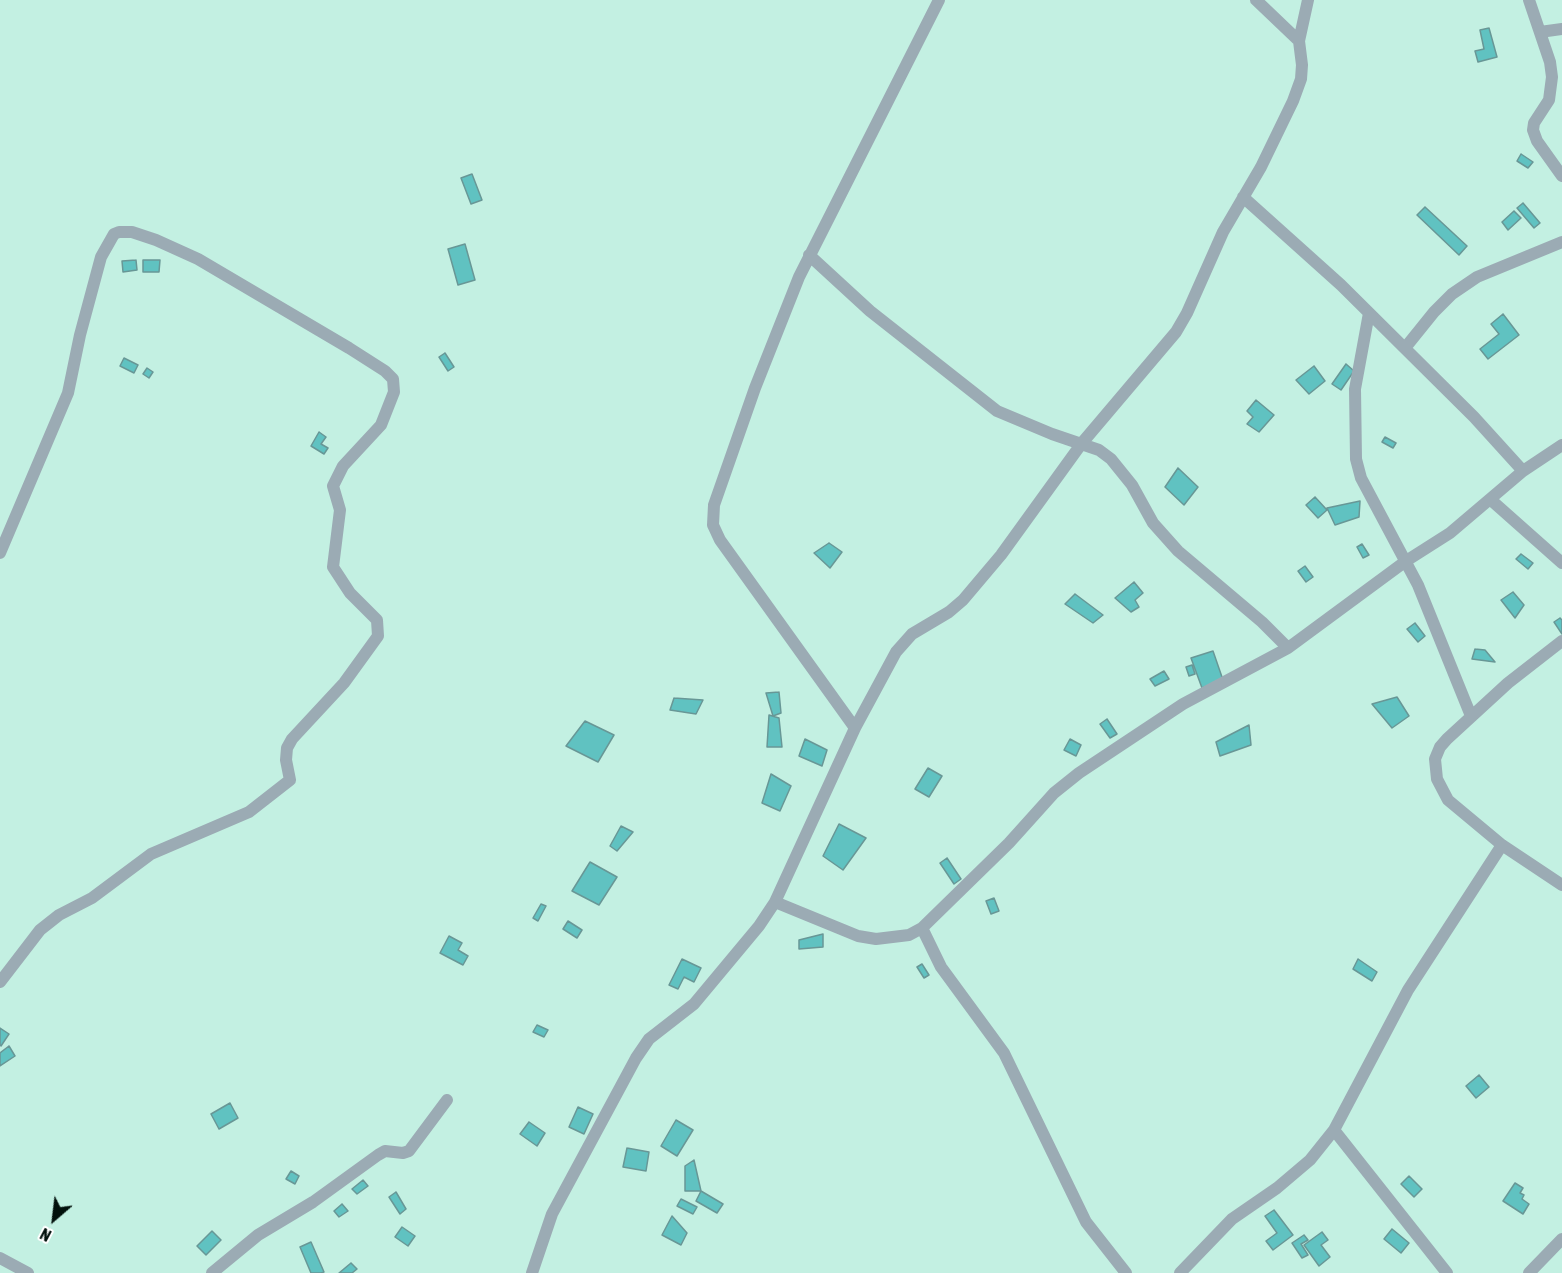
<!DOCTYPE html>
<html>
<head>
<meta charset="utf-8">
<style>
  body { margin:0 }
  #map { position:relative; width:1562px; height:1273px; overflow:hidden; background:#c3f0e2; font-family:"Asap Condensed",sans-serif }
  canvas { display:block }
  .north { position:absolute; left:24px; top:1189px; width:60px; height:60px; -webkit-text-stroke:4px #fff; paint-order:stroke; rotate:208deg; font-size:16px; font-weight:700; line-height:24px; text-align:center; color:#02110c }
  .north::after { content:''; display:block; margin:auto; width:21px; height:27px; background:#02110c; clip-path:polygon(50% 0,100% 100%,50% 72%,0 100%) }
</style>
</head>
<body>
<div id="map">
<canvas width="1562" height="1273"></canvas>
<div class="north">N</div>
</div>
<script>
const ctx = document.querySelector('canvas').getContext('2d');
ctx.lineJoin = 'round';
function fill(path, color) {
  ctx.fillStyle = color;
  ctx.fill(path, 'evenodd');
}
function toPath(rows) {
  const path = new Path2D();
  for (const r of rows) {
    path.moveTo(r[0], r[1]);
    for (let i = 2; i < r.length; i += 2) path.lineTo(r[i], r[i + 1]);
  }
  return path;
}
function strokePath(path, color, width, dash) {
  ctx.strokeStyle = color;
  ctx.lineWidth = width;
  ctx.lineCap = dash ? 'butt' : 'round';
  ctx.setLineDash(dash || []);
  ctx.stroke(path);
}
const building = toPath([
  [1489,28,1497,57,1478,62,1475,51,1484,49,1480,30,1489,28],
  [1521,154,1533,162,1528,168,1517,161,1521,154],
  [472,174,482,200,471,204,461,178,472,174],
  [1523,203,1540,223,1534,228,1517,208,1523,203],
  [1425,207,1467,246,1459,255,1417,215,1425,207],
  [1514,211,1521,218,1508,230,1502,222,1514,211],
  [465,244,475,280,458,285,448,249,465,244],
  [136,260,137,270,123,272,122,261,136,260],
  [143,260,160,260,159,272,143,272,143,260],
  [1503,314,1519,335,1488,359,1480,349,1499,334,1491,324,1503,314],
  [445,353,454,367,448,371,439,357,445,353],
  [124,358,138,365,134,373,120,366,124,358],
  [1346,364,1354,371,1341,390,1332,384,1346,364],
  [1314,366,1325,381,1309,394,1296,380,1314,366],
  [147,368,153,372,149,378,143,374,147,368],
  [1256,400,1274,415,1259,432,1247,424,1253,417,1247,411,1256,400],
  [319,432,326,437,321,444,328,448,324,454,311,446,319,432],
  [1385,437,1396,443,1393,448,1382,442,1385,437],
  [1178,468,1198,487,1184,505,1165,487,1178,468],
  [1315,497,1327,510,1318,518,1306,505,1315,497],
  [1360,501,1359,517,1335,525,1327,508,1360,501],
  [829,543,842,552,830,568,814,553,829,543],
  [1362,544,1369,555,1363,558,1357,547,1362,544],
  [1521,554,1533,563,1528,569,1516,559,1521,554],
  [1305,566,1313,577,1306,582,1298,571,1305,566],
  [1134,582,1143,593,1135,600,1139,607,1131,612,1115,598,1134,582],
  [1513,592,1524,605,1515,618,1501,600,1513,592],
  [1075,594,1103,615,1093,623,1065,604,1075,594],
  [1560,618,1562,620,1562,634,1554,622,1560,618],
  [1415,623,1425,636,1418,642,1407,629,1415,623],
  [1475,649,1485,650,1495,662,1472,659,1475,649],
  [1213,651,1223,680,1202,688,1191,658,1213,651],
  [1192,665,1195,674,1189,676,1186,667,1192,665],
  [1164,671,1169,679,1155,686,1150,679,1164,671],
  [779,692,781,713,773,716,766,693,779,692],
  [1397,697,1409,716,1392,728,1372,704,1397,697],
  [674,698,703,700,696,714,670,710,674,698],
  [769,715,779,718,782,747,767,747,769,715],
  [1107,719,1117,734,1110,738,1100,724,1107,719],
  [585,721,614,735,598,762,566,746,585,721],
  [1249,725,1251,745,1220,756,1216,742,1249,725],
  [805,739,827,750,822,766,799,756,805,739],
  [1070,739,1081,745,1076,756,1064,750,1070,739],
  [928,768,942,776,929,797,915,789,928,768],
  [771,774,791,786,780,811,762,803,771,774],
  [839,824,866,838,843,870,823,856,839,824],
  [621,826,633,832,617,851,610,846,621,826],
  [947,858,961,879,954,884,940,863,947,858],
  [590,862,617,877,599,905,572,891,590,862],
  [994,898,999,911,991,914,986,901,994,898],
  [541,904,546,906,538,921,533,918,541,904],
  [568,921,582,930,577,938,563,929,568,921],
  [823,934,823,947,799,949,799,940,823,934],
  [449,936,462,943,458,950,468,956,463,965,440,953,449,936],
  [682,959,701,968,694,982,684,977,678,989,669,985,682,959],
  [1358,959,1377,972,1372,981,1353,969,1358,959],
  [922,964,929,975,924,978,917,967,922,964],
  [537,1025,548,1030,544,1037,533,1032,537,1025],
  [0,1028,9,1034,1,1046,0,1045,0,1028],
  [9,1046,15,1056,0,1066,0,1053,9,1046],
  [1479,1075,1489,1087,1476,1098,1466,1086,1479,1075],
  [230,1103,238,1118,219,1129,211,1114,230,1103],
  [578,1107,593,1114,584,1134,569,1127,578,1107],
  [676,1120,693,1130,677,1156,661,1146,676,1120],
  [529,1122,545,1133,537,1146,520,1134,529,1122],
  [627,1148,649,1152,646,1171,623,1167,627,1148],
  [694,1160,701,1191,685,1191,685,1166,694,1160],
  [291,1171,299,1176,295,1184,286,1179,291,1171],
  [1409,1176,1422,1189,1414,1197,1401,1184,1409,1176],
  [363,1180,368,1186,357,1194,352,1189,363,1180],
  [1515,1183,1523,1188,1520,1193,1524,1195,1522,1199,1529,1204,1523,1214,1503,1201,1515,1183],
  [701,1191,723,1204,717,1213,696,1201,701,1191],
  [396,1192,406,1209,400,1214,389,1197,396,1192],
  [681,1199,697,1207,693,1214,677,1206,681,1199],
  [342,1204,348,1211,339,1217,334,1211,342,1204],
  [1274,1210,1293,1235,1273,1250,1266,1241,1277,1233,1265,1216,1274,1210],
  [672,1216,687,1233,681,1245,662,1235,672,1216],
  [402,1227,415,1236,408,1246,395,1237,402,1227],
  [1392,1229,1409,1243,1401,1253,1384,1239,1392,1229],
  [212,1231,221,1240,206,1255,197,1246,212,1231],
  [1322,1232,1328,1240,1321,1245,1330,1257,1319,1266,1304,1245,1322,1232],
  [1304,1235,1308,1240,1301,1244,1308,1255,1302,1258,1292,1243,1304,1235],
  [311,1242,324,1272,321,1273,311,1273,300,1247,311,1242],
  [351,1263,357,1269,352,1273,339,1273,351,1263]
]);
const street = toPath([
  [1256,0,1299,41],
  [1529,0,1550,62,1552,77,1549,100,1534,123,1533,130,1537,141,1562,176],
  [1540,32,1562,29],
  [1243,197,1341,285,1474,417,1523,471],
  [809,255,870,311,997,411,1052,434,1099,450,1111,459,1132,485,1153,523,1178,551,1262,622,1288,648],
  [1369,313,1355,389,1356,459,1361,478,1418,585,1471,716],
  [1405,348,1434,312,1452,294,1477,277,1562,242],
  [1491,500,1562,563],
  [0,553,68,393,80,335,101,257,114,234,119,232,132,232,156,240,198,259,349,348,385,371,393,379,394,392,381,425,343,466,333,486,340,510,333,567,350,593,377,620,378,636,344,683,292,739,287,748,286,760,290,780,249,812,151,854,92,898,59,915,40,930,0,982],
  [1562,641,1508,683,1447,739,1440,747,1435,759,1437,779,1448,800,1502,845,1562,885],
  [855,728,720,540,713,525,714,505,755,388,799,277,939,0],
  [775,902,858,936,876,939,909,935,922,928,1009,843,1054,793,1079,773,1183,704,1288,648,1406,561,1450,533,1523,471,1562,445],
  [922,928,941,967,1004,1053,1086,1222,1126,1273],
  [1334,1130,1447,1273],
  [0,1258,28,1273],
  [212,1273,258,1235,313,1202,378,1155,385,1151,403,1153,409,1151,447,1100],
  [532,1273,552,1214,636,1058,649,1039,694,1004,759,926,775,902,855,728,896,652,912,634,949,612,963,600,1001,555,1082,443,1176,332,1187,313,1223,232,1261,167,1293,101,1301,79,1302,65,1299,41,1308,0],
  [1180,1273,1232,1219,1277,1188,1310,1160,1334,1130,1408,990,1502,845],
  [1529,1273,1562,1239]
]);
fill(building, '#60c2c1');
strokePath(building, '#689796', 1.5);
strokePath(street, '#9babb4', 12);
</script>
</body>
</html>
